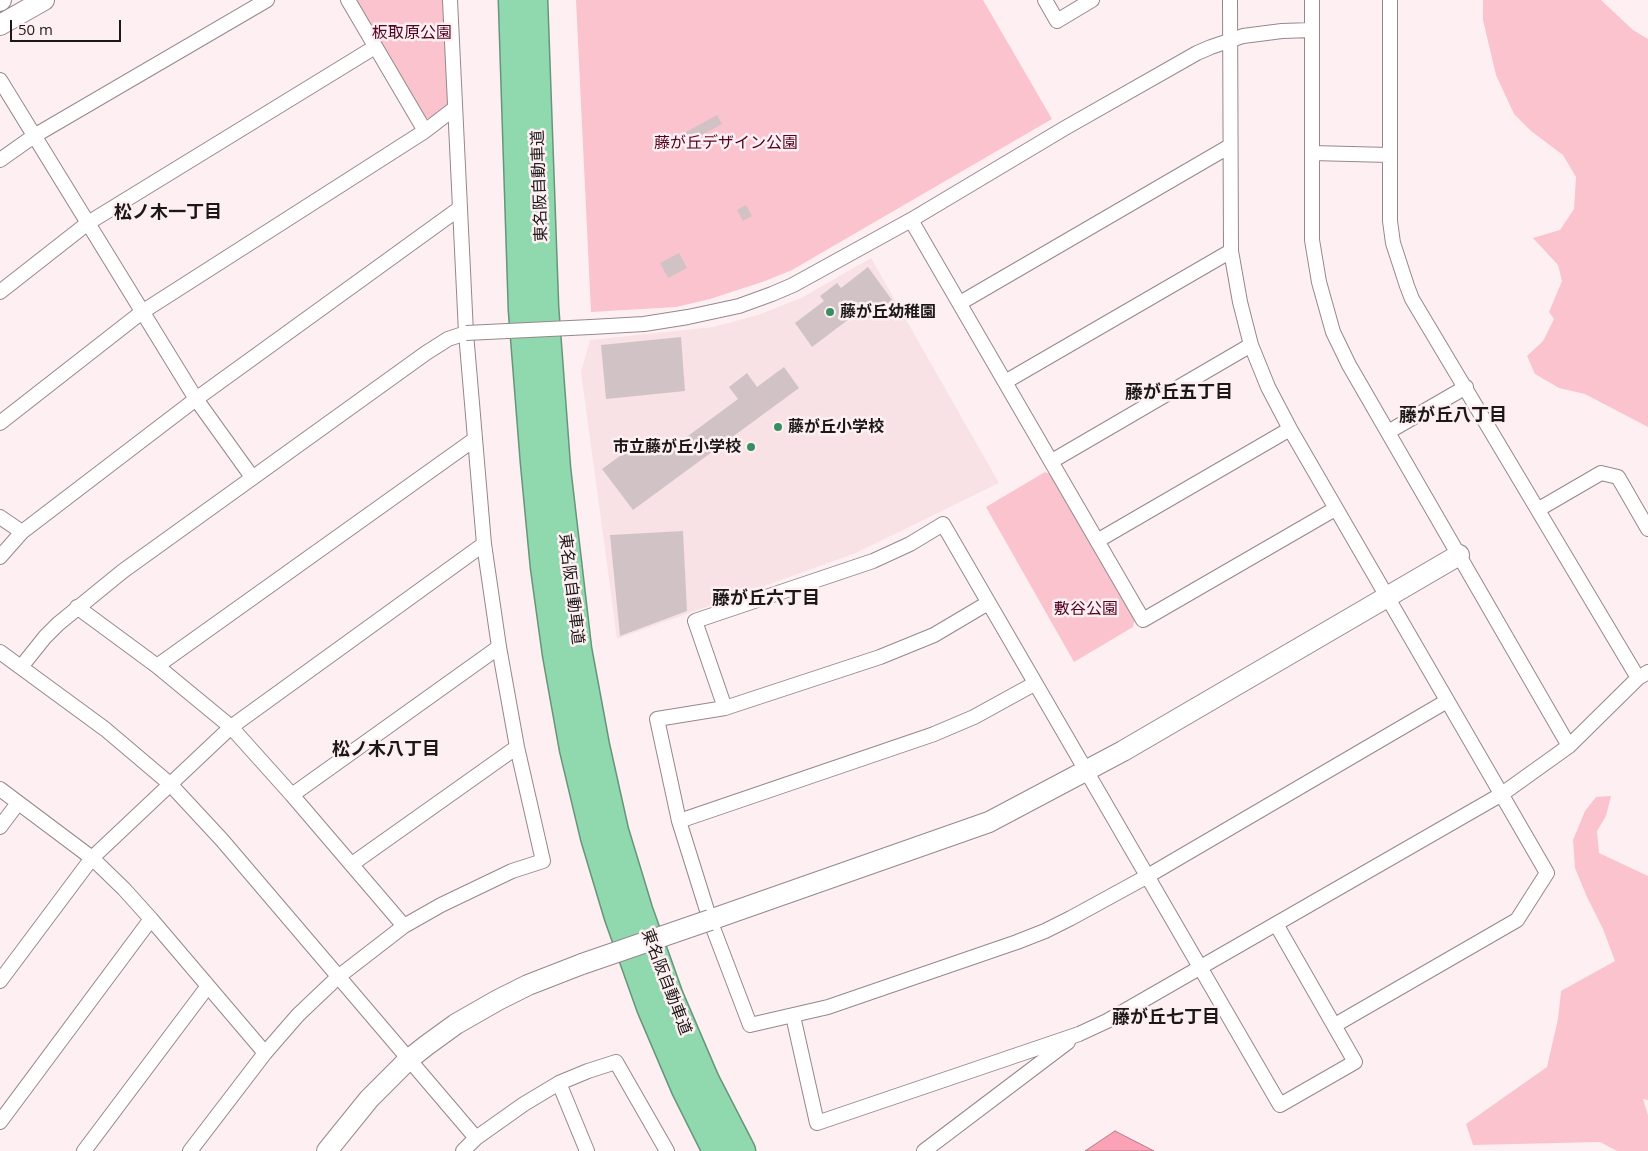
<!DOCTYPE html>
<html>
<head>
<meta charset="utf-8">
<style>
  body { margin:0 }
  #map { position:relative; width:1648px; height:1151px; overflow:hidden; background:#fef0f2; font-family:"Open Sans",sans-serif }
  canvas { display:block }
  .scale { position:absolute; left:10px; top:20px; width:111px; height:22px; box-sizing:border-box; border:2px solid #1c1818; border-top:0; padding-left:6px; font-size:15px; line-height:18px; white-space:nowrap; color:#1c1818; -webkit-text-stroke:4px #fef0f2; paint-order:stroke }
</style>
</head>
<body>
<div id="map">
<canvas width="1648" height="1151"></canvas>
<div class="scale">50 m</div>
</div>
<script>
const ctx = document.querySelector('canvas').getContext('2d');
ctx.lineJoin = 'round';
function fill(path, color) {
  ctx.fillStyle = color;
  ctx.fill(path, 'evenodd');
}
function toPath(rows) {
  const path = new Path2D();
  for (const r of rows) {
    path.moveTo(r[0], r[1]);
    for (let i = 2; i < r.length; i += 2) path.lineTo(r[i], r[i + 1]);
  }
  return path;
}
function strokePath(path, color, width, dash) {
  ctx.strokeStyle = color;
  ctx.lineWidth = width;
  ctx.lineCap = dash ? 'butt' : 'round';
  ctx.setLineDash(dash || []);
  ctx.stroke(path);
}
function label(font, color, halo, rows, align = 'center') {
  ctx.font = font + ' "Open Sans","Noto Sans JP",sans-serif';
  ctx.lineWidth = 5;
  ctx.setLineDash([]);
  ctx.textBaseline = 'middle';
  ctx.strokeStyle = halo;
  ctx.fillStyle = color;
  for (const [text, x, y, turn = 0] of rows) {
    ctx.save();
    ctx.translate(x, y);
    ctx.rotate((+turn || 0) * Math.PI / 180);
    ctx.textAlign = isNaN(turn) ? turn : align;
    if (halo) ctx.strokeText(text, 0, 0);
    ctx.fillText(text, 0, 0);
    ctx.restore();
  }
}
const built = toPath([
  [871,258,999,483,856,553,617,639,581,372,590,340,713,327,758,315,801,298]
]);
const green = toPath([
  [356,0,443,0,449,103,430,118,424,118],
  [576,0,983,0,1052,119,792,270,765,281,710,299,676,307,591,312],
  [1483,0,1601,0,1633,30,1648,39,1648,427,1585,394,1559,388,1535,374,1527,356,1543,341,1554,319,1549,312,1562,281,1558,265,1533,238,1560,230,1574,209,1576,177,1563,155,1531,131,1514,114,1496,75,1483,20],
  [1045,472,1050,474,1135,618,1133,627,1074,662,986,507],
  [1611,796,1606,816,1597,831,1599,853,1648,876,1648,1100,1643,1099,1648,1115,1648,1151,1617,1151,1600,1142,1473,1145,1466,1124,1547,1067,1558,1019,1561,991,1615,961,1603,929,1587,897,1575,868,1573,840,1585,811,1596,797]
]);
const water = toPath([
  [1115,1131,1154,1151,1085,1151,1115,1131]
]);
const building = toPath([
  [717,115,722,124,678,148,673,139],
  [746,205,752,216,743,221,737,210],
  [679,253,687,268,668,278,660,263],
  [868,267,892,300,868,318,861,310,812,347,795,323,824,301,820,296,837,283,841,288],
  [681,337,685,391,606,399,601,345],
  [784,367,799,388,633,510,602,469,635,445,639,451,659,436,669,450,738,399,729,387,747,373,757,387],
  [683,531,687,611,620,636,610,535]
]);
const street = toPath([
  [348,0,425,131],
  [1045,0,1057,21,1092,0],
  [1230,0,1231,251,1240,302,1251,345,1268,387,1290,429,1547,873,1517,920,1335,1025],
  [1312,0,1312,240,1319,282,1333,332,1349,365,1569,746],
  [1390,0,1390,221,1393,243,1407,286,1412,299,1638,678],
  [0,80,196,399,252,477],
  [1312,153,1389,155],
  [0,160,34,136,267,0],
  [911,220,1143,620,1335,509],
  [0,292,88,223,375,47],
  [960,303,1230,146],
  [591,327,644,324,688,317,739,306,772,294,793,285,911,220,1065,128,1197,53,1211,47,1243,36,1282,31,1312,30],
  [1005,382,1231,251],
  [0,423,142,312,425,131,455,108],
  [1388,432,1466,387],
  [1052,461,1251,345],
  [1539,509,1601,473,1618,477,1648,529],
  [0,517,22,532],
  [1097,541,1290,429],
  [0,557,22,532,196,399,460,208],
  [988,603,934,635,880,657,725,708,657,719,679,821,710,920,750,1025,828,1007,1017,942,1045,931,1071,918,1146,877,1447,701],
  [77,607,157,666,231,727,292,795,404,926],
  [0,652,105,729,170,784,222,840,476,1138],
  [157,666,475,439],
  [21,667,45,637,58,624,123,571,426,353,448,339,466,333],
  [725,708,695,621,873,561,910,544,943,524,1280,1105,1355,1062,1276,924],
  [0,789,92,858,124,889,151,919,265,1053],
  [292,795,499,647],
  [679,821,934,734,974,717,1034,684],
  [0,827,18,803],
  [352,864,517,747],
  [0,981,92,858,231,727,484,544],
  [793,1016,817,1123,1079,1034,1107,1021,1502,794,1569,746,1638,678,1648,672],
  [559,1083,587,1151],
  [0,1122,151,919],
  [84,1151,208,986],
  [190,1151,265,1053,298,1015,338,977,404,926,441,905,512,871,543,861,517,747,499,647,484,544,466,333,450,0],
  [463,1151,476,1138,524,1104,559,1083,588,1071,616,1062,667,1151],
  [924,1151,1068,1042]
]);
const secondary = toPath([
  [0,1,1,0],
  [0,25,44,0],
  [710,920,989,822,1123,751,1459,555],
  [327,1151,369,1099,408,1060,427,1045,456,1024,498,1000,528,985,582,964]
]);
const highway = toPath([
  [512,0,522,310,534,462,544,567,556,654,573,749,594,837,618,917,650,1007,685,1089,716,1151],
  [534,0,545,307,557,469,578,649,596,746,615,831,639,910,670,997,706,1081,742,1151]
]);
const streetBridge = toPath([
  [466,333,591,327]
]);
const secondaryBridge = toPath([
  [582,964,710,920]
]);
const markers = [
  [830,312,5,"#388e61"],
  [778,427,5,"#388e61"],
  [751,447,5,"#388e61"]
];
const parkNames = [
  ["板取原公園",412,33],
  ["藤が丘デザイン公園",726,143],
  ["敷谷公園",1086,609]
];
const streetNames = [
  ["東名阪自動車道",540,186,-92],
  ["東名阪自動車道",571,589,83],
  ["東名阪自動車道",666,982,69]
];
const poiNames = [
  ["藤が丘幼稚園",840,312],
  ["藤が丘小学校",788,427],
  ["市立藤が丘小学校",741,447,"right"]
];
const neighbourhoodNames = [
  ["松ノ木一丁目",168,213],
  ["藤が丘五丁目",1179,393],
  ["藤が丘八丁目",1453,416],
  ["藤が丘六丁目",766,599],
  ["松ノ木八丁目",386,750],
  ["藤が丘七丁目",1166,1018]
];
fill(built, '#f8e2e6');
fill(green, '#fac3cd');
fill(water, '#fca2b6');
strokePath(water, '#b97987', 1);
fill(building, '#d1c3c5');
strokePath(street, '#95888b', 16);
strokePath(secondary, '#95888b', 22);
strokePath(highway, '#67957a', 29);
strokePath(street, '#fff', 14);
strokePath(secondary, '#fff', 20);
strokePath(highway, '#90d8ae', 26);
strokePath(streetBridge, '#95888b', 16, []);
strokePath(secondaryBridge, '#95888b', 22, []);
strokePath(streetBridge, '#fff', 14);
strokePath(secondaryBridge, '#fff', 20);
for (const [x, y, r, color] of markers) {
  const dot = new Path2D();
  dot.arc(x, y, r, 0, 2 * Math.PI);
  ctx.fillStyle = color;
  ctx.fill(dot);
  strokePath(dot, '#fef0f2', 2);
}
label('16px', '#520222', '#fef0f2', parkNames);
label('16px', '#1c1818', '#fef0f2', streetNames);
label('bold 16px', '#1c1818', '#fef0f2', poiNames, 'left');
label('bold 18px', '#1c1818', '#fef0f2', neighbourhoodNames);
</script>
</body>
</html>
